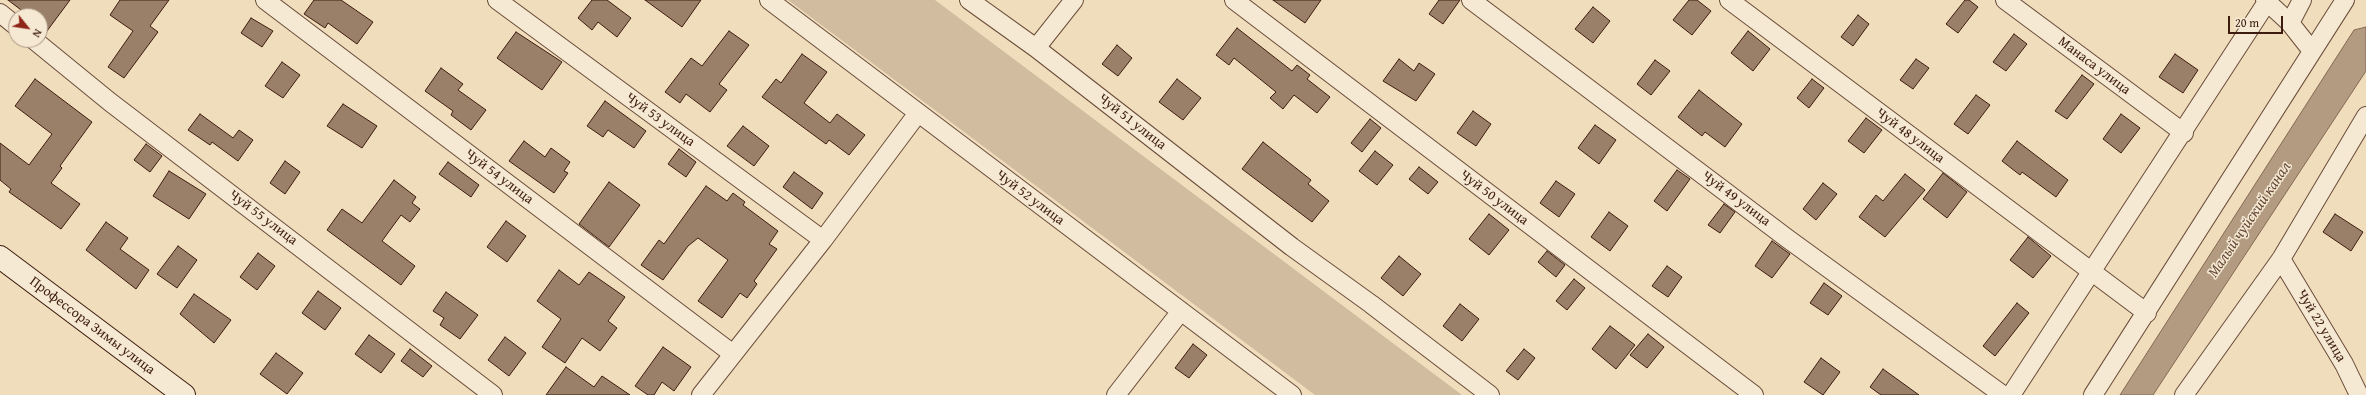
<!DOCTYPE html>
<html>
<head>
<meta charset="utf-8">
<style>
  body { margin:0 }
  #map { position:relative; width:2366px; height:395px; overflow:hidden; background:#f0ddbc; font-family:"Gentium Book Plus",serif }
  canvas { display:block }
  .north { position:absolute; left:8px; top:8px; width:40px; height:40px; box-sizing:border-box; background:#f5e9d3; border:1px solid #ab9785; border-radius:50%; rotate:120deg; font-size:11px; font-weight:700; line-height:16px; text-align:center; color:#3d1c0f }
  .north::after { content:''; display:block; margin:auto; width:14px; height:18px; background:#8f2418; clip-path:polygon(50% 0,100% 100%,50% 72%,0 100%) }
  .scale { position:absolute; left:2228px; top:16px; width:55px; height:18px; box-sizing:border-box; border:2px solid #3d1c0f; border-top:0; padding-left:5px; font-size:12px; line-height:14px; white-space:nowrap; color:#3d1c0f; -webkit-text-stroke:3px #f5e9d3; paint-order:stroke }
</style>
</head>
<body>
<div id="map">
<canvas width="2366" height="395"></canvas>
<div class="north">N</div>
<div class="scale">20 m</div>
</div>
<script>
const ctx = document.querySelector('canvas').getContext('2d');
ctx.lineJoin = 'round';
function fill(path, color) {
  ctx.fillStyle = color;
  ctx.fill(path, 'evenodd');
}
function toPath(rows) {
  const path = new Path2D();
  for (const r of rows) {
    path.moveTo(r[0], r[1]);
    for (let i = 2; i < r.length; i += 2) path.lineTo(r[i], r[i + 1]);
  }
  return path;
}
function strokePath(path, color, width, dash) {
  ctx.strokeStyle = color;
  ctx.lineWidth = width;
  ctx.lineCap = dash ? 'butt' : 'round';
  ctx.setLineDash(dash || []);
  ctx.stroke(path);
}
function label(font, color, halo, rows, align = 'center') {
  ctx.font = font + ' "Gentium Book Plus",serif';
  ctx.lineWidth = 3;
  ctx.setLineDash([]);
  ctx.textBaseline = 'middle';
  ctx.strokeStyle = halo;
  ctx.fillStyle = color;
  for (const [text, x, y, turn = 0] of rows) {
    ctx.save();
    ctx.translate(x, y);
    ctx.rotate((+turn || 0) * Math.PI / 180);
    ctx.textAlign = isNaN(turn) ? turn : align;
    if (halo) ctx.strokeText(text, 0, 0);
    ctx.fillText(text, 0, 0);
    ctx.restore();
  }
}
const green = toPath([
  [788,0,935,0,1462,395,1315,395]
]);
const water = toPath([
  [2366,27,2366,71,2153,395,2120,395,2354,30,2366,27]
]);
const building = toPath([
  [8,0,70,0,44,35,40,32,40,16,29,16,8,0],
  [120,0,169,0,150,26,158,32,124,78,108,67,133,31,110,15,120,0],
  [314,0,341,0,373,22,357,44,328,23,325,28,304,14,314,0],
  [592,0,607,0,631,18,617,37,598,22,592,30,578,18,592,0],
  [645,0,701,0,682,27,645,0],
  [1273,0,1321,0,1305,23,1273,0],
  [1439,0,1460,0,1443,24,1429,14,1439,0],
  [1689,0,1697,0,1711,11,1692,35,1673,20,1689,0],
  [1965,0,1969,0,1978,7,1958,33,1946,24,1965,0],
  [1593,7,1610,21,1593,43,1575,29,1593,7],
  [1858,15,1869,24,1853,46,1841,37,1858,15],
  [251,18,273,31,262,47,241,33,251,18],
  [1237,28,1292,71,1297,65,1310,75,1307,79,1330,97,1317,113,1294,95,1283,109,1270,98,1276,92,1234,58,1229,65,1216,55,1237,28],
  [729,31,749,45,719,84,727,90,710,112,686,94,680,103,665,92,691,58,702,66,729,31],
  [1748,31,1770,49,1753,71,1731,53,1748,31],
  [516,32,562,62,542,90,497,58,516,32],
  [2014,34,2027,44,2006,71,1993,62,2014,34],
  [1117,45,1132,58,1118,76,1102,64,1117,45],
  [802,54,827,72,804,103,830,123,837,114,865,135,849,155,829,140,826,144,762,97,776,79,781,83,802,54],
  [2175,54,2198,70,2183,93,2159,77,2175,54],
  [1399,59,1414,71,1419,63,1435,74,1416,101,1383,81,1399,59],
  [1916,59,1929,68,1913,89,1900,80,1916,59],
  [1655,60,1670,71,1651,95,1637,84,1655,60],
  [282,62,300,75,283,98,265,86,282,62],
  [441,68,463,84,458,90,486,110,471,130,451,115,453,111,425,91,441,68],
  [2082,75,2094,84,2067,119,2055,111,2082,75],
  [35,79,92,122,60,166,62,168,51,183,80,204,61,229,9,192,11,189,0,180,0,143,29,165,52,134,15,106,35,79],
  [1177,79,1201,98,1183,120,1159,102,1177,79],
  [1812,79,1824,88,1809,108,1797,98,1812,79],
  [1699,90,1742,124,1725,147,1705,132,1702,136,1678,117,1699,90],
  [1976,95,1990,105,1968,134,1954,124,1976,95],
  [605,101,646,131,634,148,608,130,603,137,587,126,605,101],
  [343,104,377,126,362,148,327,126,343,104],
  [1473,111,1491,124,1476,146,1457,133,1473,111],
  [200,114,233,138,239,130,253,140,238,161,212,142,210,145,188,130,200,114],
  [2121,114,2140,128,2121,153,2103,139,2121,114],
  [1866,118,1882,130,1864,153,1848,141,1866,118],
  [1370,119,1381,128,1362,152,1351,143,1370,119],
  [1595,125,1616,140,1599,164,1578,148,1595,125],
  [743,126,769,146,754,166,727,146,743,126],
  [524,141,545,157,551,148,570,162,564,171,568,173,554,193,509,161,524,141],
  [2017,141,2068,180,2056,197,2022,172,2020,175,2002,161,2017,141],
  [1263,142,1311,180,1308,184,1329,201,1312,222,1242,169,1263,142],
  [146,144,162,156,150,172,134,160,146,144],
  [679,149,696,162,686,177,668,164,679,149],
  [1375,151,1393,165,1377,185,1359,171,1375,151],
  [285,161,300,172,285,194,270,183,285,161],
  [448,162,479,185,471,197,439,174,448,162],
  [1419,167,1438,182,1428,194,1409,179,1419,167],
  [1677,170,1690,179,1667,211,1654,201,1677,170],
  [169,171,206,194,189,219,153,196,169,171],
  [794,172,823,193,812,209,783,187,794,172],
  [1943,173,1967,192,1947,218,1923,199,1943,173],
  [1905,174,1925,190,1885,237,1859,217,1876,195,1883,201,1905,174],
  [394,180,416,197,412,203,420,209,410,222,401,215,382,241,415,266,401,285,327,230,342,209,362,223,394,180],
  [1556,181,1575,194,1559,217,1540,203,1556,181],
  [609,182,640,205,609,247,579,224,609,182],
  [1823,183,1837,194,1816,220,1803,209,1823,183],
  [706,186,727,201,733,193,745,202,743,205,778,231,769,244,777,249,754,281,757,284,747,298,740,293,722,318,698,301,728,260,698,238,688,246,663,280,641,265,659,240,664,244,706,186],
  [1724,204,1735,212,1720,233,1708,225,1724,204],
  [1609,212,1628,226,1610,251,1591,237,1609,212],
  [1489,214,1509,230,1489,255,1469,239,1489,214],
  [2335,214,2363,232,2351,251,2323,232,2335,214],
  [506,221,526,236,507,262,487,247,506,221],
  [106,222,128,238,120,249,149,270,136,289,86,250,106,222],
  [2028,237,2051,256,2033,278,2010,260,2028,237],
  [1772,241,1790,254,1772,278,1755,266,1772,241],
  [178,246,197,260,177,288,157,274,178,246],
  [1547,251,1565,265,1556,277,1538,262,1547,251],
  [258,253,275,266,257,290,240,277,258,253],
  [1399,256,1421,274,1403,296,1381,278,1399,256],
  [1667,266,1682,277,1668,297,1652,286,1667,266],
  [559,270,579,285,589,272,625,297,608,321,617,328,600,351,582,338,565,363,542,347,561,319,537,301,559,270],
  [1574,279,1585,288,1567,310,1556,301,1574,279],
  [1824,283,1842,296,1828,315,1810,303,1824,283],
  [318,291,341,308,325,330,302,313,318,291],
  [446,292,478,315,460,339,440,325,444,318,433,311,446,292],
  [194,294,231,320,214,343,180,314,194,294],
  [2017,303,2029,313,1995,356,1983,346,2017,303],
  [1460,304,1479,319,1462,341,1443,326,1460,304],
  [1610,326,1635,345,1616,369,1592,349,1610,326],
  [1648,334,1664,347,1647,368,1630,355,1648,334],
  [369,335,395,354,381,373,355,354,369,335],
  [505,337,526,353,509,376,488,360,505,337],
  [1193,344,1207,355,1189,378,1175,368,1193,344],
  [663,347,691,367,674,391,662,382,654,395,648,395,635,386,663,347],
  [410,349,432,366,423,377,401,361,410,349],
  [1524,349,1535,358,1518,380,1506,371,1524,349],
  [276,353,303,373,287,394,260,374,276,353],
  [1821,358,1840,372,1823,395,1804,382,1821,358],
  [566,367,594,387,602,376,630,395,546,395,566,367],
  [1883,369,1919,395,1881,395,1870,387,1883,369]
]);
const street = toPath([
  [265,0,733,354],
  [497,0,823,240],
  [769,0,1292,395],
  [969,0,1036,48,1292,247,1371,304,1490,395],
  [1234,0,1754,395],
  [1471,0,1788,239,2003,395],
  [1729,0,2147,313],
  [2005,0,2184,133],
  [2265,0,2290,23,2312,51],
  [0,13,16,26],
  [2290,23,2302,0],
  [34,40,110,102,493,395],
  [1036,48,1074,0],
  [2281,259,2344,364,2359,395],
  [701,395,823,240,918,113],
  [1116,395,1181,311],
  [2011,395,2267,2],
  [2093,395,2345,0],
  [2184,395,2281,259,2366,116]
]);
const secondary = toPath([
  [0,257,184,395]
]);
const streetNames = [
  ["Манаса улица",2094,66,37],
  ["Чуй 53 улица",660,120,36],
  ["Чуй 51 улица",1132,122,38],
  ["Чуй 48 улица",1910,136,37],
  ["Чуй 54 улица",499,177,37],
  ["Чуй 52 улица",1030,198,37],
  ["Чуй 50 улица",1494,198,37],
  ["Чуй 49 улица",1736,199,37],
  ["Чуй 55 улица",263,218,37],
  ["Профессора Зимы улица",92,326,37],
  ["Чуй 22 улица",2321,326,59]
];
const waterNames = [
  ["Малый чуйский канал",2250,220,-56]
];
fill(green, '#d2bc9f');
fill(water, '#b39b81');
strokePath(water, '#846853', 1);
fill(building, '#9a8069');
strokePath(building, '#3d1c0f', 1);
strokePath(street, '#6a4c3a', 20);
strokePath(secondary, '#3d1c0f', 24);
strokePath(street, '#f5e9d3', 18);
strokePath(secondary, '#f5e9d3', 22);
label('14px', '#3d1c0f', '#f5e9d3', streetNames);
label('italic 15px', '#664837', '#f5e9d3', waterNames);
</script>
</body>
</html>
